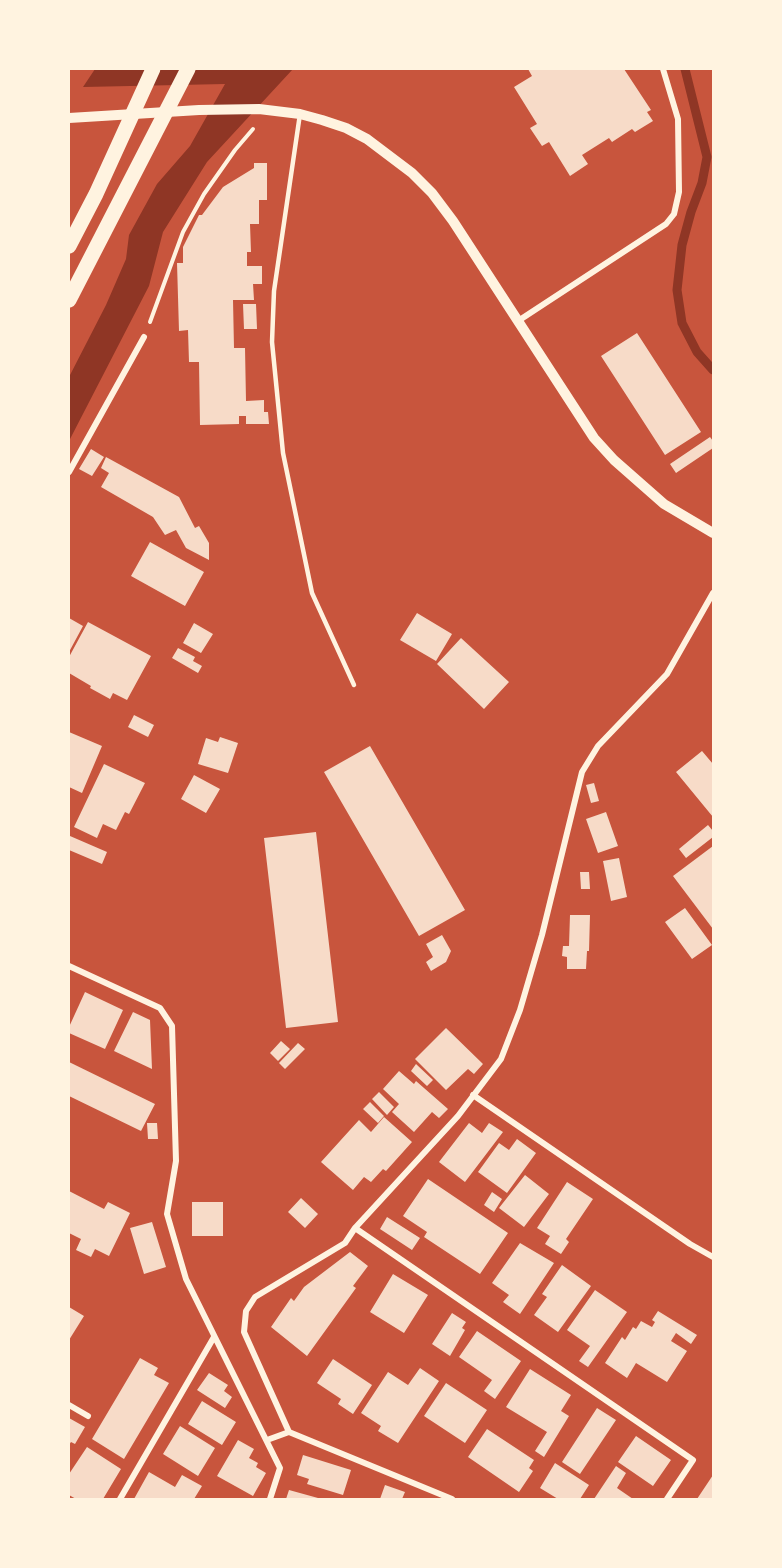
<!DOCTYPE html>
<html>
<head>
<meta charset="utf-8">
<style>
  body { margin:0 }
  #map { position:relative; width:782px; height:1568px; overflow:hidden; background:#c8553d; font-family:Quicksand,sans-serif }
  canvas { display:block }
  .frame { position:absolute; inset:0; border:70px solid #fff3e0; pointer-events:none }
</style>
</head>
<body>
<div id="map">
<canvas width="782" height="1568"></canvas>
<div class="frame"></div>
</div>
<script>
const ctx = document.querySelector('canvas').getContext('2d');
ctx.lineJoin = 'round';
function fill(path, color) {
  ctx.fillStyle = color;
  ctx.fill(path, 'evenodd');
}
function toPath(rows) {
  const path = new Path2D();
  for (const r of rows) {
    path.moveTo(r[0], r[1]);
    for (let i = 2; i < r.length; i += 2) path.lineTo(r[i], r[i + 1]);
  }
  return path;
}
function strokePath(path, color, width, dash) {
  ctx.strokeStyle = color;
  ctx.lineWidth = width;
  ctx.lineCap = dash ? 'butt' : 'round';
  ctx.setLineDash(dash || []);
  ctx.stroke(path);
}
const water = toPath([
  [95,69,293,69,207,162,163,232,149,286,69,441,69,377,106,305,126,259,129,235,157,184,190,146,225,84,83,87]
]);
const stream = toPath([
  [685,69,707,157,702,183,691,212,682,245,677,290,682,323,697,352,713,370]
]);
const building = toPath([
  [528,69,624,69,651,110,647,112,653,121,635,132,632,129,612,142,609,138,582,155,588,164,570,176,549,142,542,146,530,128,537,124,514,87,532,76],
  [254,163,267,163,267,200,259,200,259,224,250,224,251,252,247,252,247,266,262,266,262,284,253,284,254,300,233,300,234,348,245,348,246,401,264,400,264,412,268,412,269,424,246,424,246,416,239,416,239,424,200,425,199,362,189,362,188,330,179,331,177,263,183,263,183,247,199,215,202,215,223,187,254,168],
  [243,304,256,304,257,329,244,329],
  [637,333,701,432,665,455,601,356],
  [710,437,713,441,713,448,676,473,670,464],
  [91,449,104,457,92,476,79,469],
  [106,457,179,497,195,528,199,526,209,543,209,560,186,548,176,530,165,535,153,517,101,487,109,473,101,468],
  [150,542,204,572,185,606,131,576],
  [417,613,452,634,436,661,400,640],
  [69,618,83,626,69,652],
  [88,622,151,656,127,700,113,693,110,699,90,688,91,686,69,673,69,657],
  [194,623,213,634,201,653,183,643],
  [461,638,509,682,484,709,437,664],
  [178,648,195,657,193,661,202,666,198,673,172,658],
  [134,715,154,725,148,737,128,727],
  [69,732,102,746,82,793,69,787],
  [220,737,238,743,228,773,198,764,206,738,218,742],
  [370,746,465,910,419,936,324,772],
  [702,751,713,764,713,817,676,772],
  [104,764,145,783,129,814,125,812,116,830,103,824,97,838,74,827],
  [194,775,220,789,206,813,181,799],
  [594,783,599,801,591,803,586,785],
  [606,812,618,846,598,853,586,819],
  [708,825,713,831,713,837,686,858,679,849],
  [316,832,338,1022,286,1028,264,838],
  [70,836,107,852,102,864,69,850],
  [713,846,713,929,673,876],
  [619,858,627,897,611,901,603,861],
  [580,872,589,872,590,889,581,889],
  [685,908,712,945,692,959,665,922],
  [570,915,590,915,589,951,587,951,586,969,567,969,567,957,562,956,563,946,569,946],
  [442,935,451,951,446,962,431,971,426,962,433,957,426,944],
  [85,992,123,1010,105,1049,69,1033,69,1027],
  [133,1012,150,1020,152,1069,114,1051],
  [446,1028,483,1064,474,1074,468,1069,446,1090,415,1059],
  [281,1041,290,1049,278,1061,270,1053],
  [298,1043,305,1049,285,1069,279,1063],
  [69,1062,155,1104,141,1131,69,1096],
  [416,1064,433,1080,427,1086,411,1071],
  [399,1071,414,1084,416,1081,448,1109,439,1118,432,1112,414,1132,392,1112,399,1104,383,1089],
  [379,1092,394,1107,387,1115,372,1099],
  [370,1102,384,1116,378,1123,363,1109],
  [384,1117,412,1142,386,1171,383,1169,371,1182,364,1177,353,1190,321,1162,359,1120,371,1132],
  [147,1123,157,1123,158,1139,148,1139],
  [469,1123,482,1133,489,1123,503,1132,465,1182,439,1162],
  [517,1139,536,1153,507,1193,478,1172,499,1143,509,1150],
  [525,1175,549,1194,524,1227,499,1208],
  [428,1179,508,1233,480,1274,424,1237,427,1232,403,1216],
  [567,1182,593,1199,566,1239,569,1242,561,1254,545,1244,550,1236,537,1228],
  [69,1191,104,1209,108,1202,130,1213,109,1256,95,1249,91,1257,76,1250,81,1239,69,1233],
  [492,1192,502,1199,494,1212,484,1205],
  [301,1198,318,1214,305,1228,288,1212],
  [192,1202,223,1202,223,1236,192,1236],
  [387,1217,420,1238,412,1250,380,1229],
  [152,1222,166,1267,144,1274,130,1228],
  [520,1243,554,1263,520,1314,503,1302,509,1295,492,1283],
  [350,1252,368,1266,353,1286,356,1288,307,1356,271,1327,291,1298,294,1301,304,1287],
  [562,1265,591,1286,558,1332,534,1315,547,1297,542,1294],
  [393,1274,428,1295,404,1333,370,1312],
  [595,1290,627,1312,588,1367,579,1361,590,1346,567,1330],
  [69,1307,84,1316,69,1340],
  [658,1311,697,1335,691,1344,676,1333,671,1341,687,1351,667,1382,636,1363,627,1378,605,1363,622,1337,625,1340,633,1327,636,1329,641,1321,652,1327,655,1322,652,1320],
  [452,1313,466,1322,462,1328,465,1330,450,1356,432,1344],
  [477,1331,521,1361,495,1399,484,1391,492,1380,459,1357],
  [140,1358,158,1368,154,1375,169,1383,124,1459,92,1439],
  [333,1359,372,1385,353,1414,338,1404,341,1399,317,1383],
  [420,1368,439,1381,398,1443,378,1431,381,1426,361,1413,388,1372,408,1385],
  [530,1369,571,1395,561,1411,569,1416,544,1457,535,1451,547,1432,506,1407],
  [209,1373,228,1385,224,1391,232,1397,225,1408,197,1390],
  [446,1383,487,1410,465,1443,424,1416],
  [202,1401,236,1422,222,1445,188,1424],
  [597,1408,616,1420,580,1474,562,1462],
  [69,1418,85,1427,75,1444,71,1442,69,1445],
  [180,1426,215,1448,198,1476,163,1454],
  [487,1429,534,1460,529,1468,533,1471,519,1492,468,1457],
  [636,1436,671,1460,653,1486,618,1462],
  [238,1440,254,1449,249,1458,258,1463,256,1467,266,1473,253,1496,217,1476],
  [87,1447,121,1469,103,1499,76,1499,69,1495,69,1474],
  [303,1455,351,1470,343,1495,307,1484,309,1479,297,1475],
  [555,1463,589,1485,580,1499,558,1499,540,1488],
  [616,1466,626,1473,617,1488,633,1499,594,1499],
  [149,1472,175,1487,182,1475,202,1486,194,1499,134,1499],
  [713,1475,713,1499,697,1499],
  [385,1485,405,1492,402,1499,380,1499],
  [289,1490,318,1498,318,1499,286,1499]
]);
const path = toPath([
  [150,322,183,232,204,194,235,150,253,129]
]);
const service = toPath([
  [300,114,274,291,272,342,283,453,312,593,354,685]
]);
const minor = toPath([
  [518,321,666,224,674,214,679,192,678,119,663,69],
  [69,472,144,337],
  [69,966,160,1008,172,1026,176,1161,167,1214,186,1279,280,1468,270,1499],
  [473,1095,690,1244,713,1257],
  [355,1228,693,1460,667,1499],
  [69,1405,88,1416],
  [289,1432,244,1332,246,1311,255,1297,345,1243,355,1228,458,1116,501,1059,520,1010,542,935,582,772,598,746,667,674,713,593],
  [267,1440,289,1432,452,1499],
  [120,1499,214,1337]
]);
const tertiary = toPath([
  [69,118,199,110,259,109,300,114,322,120,346,128,367,139,412,173,432,193,453,221,594,438,614,460,664,504,713,533]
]);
const primary = toPath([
  [69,246,96,194,153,69],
  [69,300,188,69]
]);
fill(water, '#8f3625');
strokePath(stream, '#8f3625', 9);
fill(building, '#f7dbc8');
strokePath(path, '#fff3e0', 4);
strokePath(service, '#fff3e0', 4.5);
strokePath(minor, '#fff3e0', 6);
strokePath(tertiary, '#fff3e0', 10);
strokePath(primary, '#fff3e0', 15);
</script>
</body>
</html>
